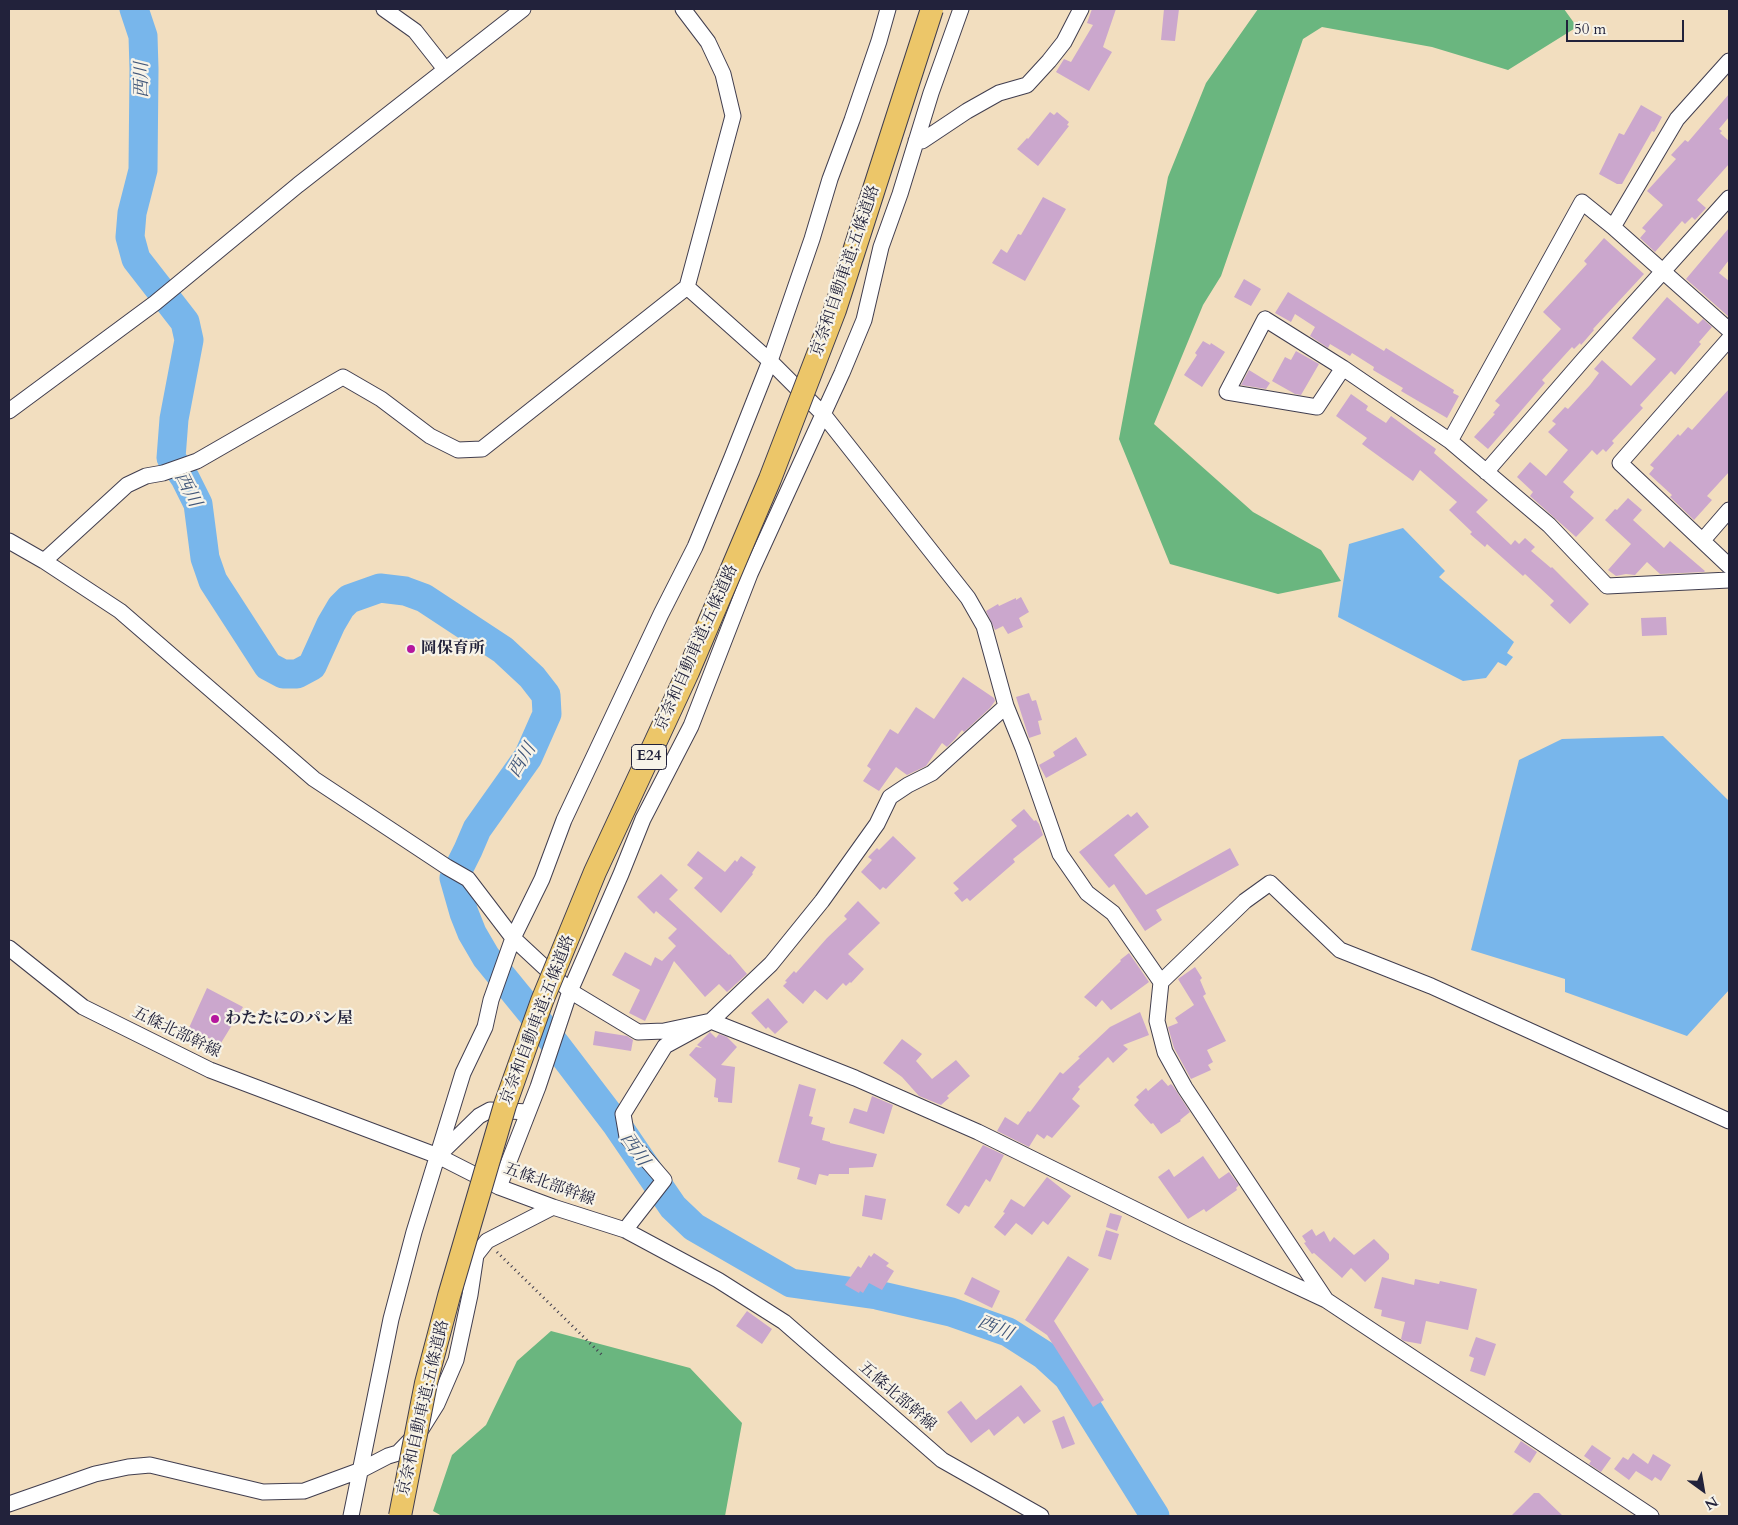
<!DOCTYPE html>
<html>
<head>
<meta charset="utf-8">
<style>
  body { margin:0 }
  #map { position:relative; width:1738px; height:1525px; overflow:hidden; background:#f2debf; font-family:Cardo,serif }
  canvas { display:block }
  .frame { position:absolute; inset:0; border:10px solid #22223b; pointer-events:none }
  .north { position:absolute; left:1678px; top:1465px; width:50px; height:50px; -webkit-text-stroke:4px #f7f3e8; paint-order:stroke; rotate:148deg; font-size:14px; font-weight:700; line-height:20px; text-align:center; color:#22223b }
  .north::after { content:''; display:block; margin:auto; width:18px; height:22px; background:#22223b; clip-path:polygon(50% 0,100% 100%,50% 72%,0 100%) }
  .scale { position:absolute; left:1566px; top:20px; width:118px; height:22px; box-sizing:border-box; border:2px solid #22223b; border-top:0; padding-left:6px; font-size:15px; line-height:18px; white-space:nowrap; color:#22223b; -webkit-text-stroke:4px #f7f3e8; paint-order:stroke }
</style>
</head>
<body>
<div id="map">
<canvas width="1738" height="1525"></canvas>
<div class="frame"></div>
<div class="north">N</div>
<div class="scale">50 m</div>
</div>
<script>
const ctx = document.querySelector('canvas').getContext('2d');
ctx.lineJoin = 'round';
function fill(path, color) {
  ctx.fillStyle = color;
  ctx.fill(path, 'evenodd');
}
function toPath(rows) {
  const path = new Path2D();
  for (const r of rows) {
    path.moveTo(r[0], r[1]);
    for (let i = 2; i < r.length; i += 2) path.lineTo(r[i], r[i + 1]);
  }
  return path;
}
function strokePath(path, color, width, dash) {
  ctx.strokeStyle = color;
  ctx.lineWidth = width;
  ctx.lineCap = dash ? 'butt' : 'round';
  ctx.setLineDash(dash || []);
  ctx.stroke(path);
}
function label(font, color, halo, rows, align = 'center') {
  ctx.font = font + ' Cardo,"Noto Serif JP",serif';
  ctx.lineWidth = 4.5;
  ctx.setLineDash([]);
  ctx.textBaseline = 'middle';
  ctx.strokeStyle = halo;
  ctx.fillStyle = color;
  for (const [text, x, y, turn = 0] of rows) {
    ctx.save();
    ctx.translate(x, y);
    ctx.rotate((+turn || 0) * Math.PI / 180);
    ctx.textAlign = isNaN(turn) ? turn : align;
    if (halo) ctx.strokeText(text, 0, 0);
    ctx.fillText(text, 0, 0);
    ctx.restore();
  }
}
const forest = toPath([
  [1258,9,1564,9,1577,27,1508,70,1432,47,1322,27,1303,39,1221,276,1203,305,1154,424,1253,512,1321,550,1341,581,1278,594,1170,564,1119,439,1168,177,1206,83],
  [551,1331,690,1368,742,1423,725,1516,442,1516,433,1511,452,1455,486,1425,517,1361]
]);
const water = toPath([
  [1403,528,1445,571,1439,577,1514,642,1507,653,1513,657,1506,666,1498,662,1486,678,1463,681,1338,617,1349,544],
  [1663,736,1729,801,1729,990,1687,1036,1565,992,1565,979,1471,950,1519,760,1562,739]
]);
const river = toPath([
  [134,9,143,36,144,69,143,170,132,213,130,237,136,259,185,322,189,340,174,419,171,458,185,478,198,504,205,558,213,581,268,666,283,674,297,674,312,666,331,624,341,607,349,599,380,588,405,591,424,598,503,650,532,677,546,695,547,714,528,757,477,829,468,850,454,878,464,913,472,933,486,957,530,1011,617,1125,673,1207,694,1227,791,1283,877,1295,951,1312,1008,1332,1044,1355,1068,1377,1155,1516]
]);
const building = toPath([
  [1092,9,1116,9,1103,47,1112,52,1089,91,1056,72,1064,59,1071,62,1093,25,1087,23],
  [1164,9,1179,9,1175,41,1161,40],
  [1729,94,1729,117,1719,129,1722,131,1720,133,1729,141,1729,164,1697,200,1706,208,1695,220,1692,217,1685,224,1682,221,1655,252,1640,238,1646,231,1642,228,1663,205,1647,191,1676,159,1671,155,1685,140,1688,142],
  [1641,105,1662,117,1654,132,1652,131,1622,184,1617,184,1599,174,1619,133,1624,135],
  [1050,112,1054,115,1057,112,1069,122,1067,125,1069,126,1038,166,1017,149,1027,138,1028,139],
  [1043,197,1066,209,1025,281,992,263,1001,249,1007,253,1018,234,1021,235],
  [1729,228,1729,260,1719,273,1729,281,1729,317,1686,279],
  [1604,238,1644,274,1593,329,1594,330,1581,345,1580,343,1574,349,1572,347,1542,380,1545,383,1488,449,1474,437,1495,414,1493,413,1500,405,1495,401,1561,329,1543,312,1587,264,1584,261],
  [1244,279,1261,289,1251,306,1234,297],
  [1288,292,1384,351,1386,348,1454,390,1453,393,1459,396,1447,418,1401,391,1403,388,1373,370,1374,367,1352,353,1350,356,1330,344,1328,348,1310,336,1315,327,1295,314,1291,322,1275,313],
  [1667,297,1698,324,1703,319,1712,327,1699,342,1701,344,1675,375,1671,371,1640,405,1643,408,1612,441,1614,443,1606,452,1603,449,1597,455,1592,450,1563,482,1574,492,1570,497,1594,518,1576,537,1530,496,1533,492,1517,477,1530,462,1546,476,1568,450,1548,432,1556,424,1552,421,1565,407,1568,409,1590,385,1599,373,1594,369,1602,360,1631,386,1656,359,1632,338],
  [1203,341,1210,345,1211,343,1225,352,1202,387,1184,375,1197,355,1195,353],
  [1296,351,1319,364,1301,395,1295,394,1272,381,1285,357,1291,360],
  [1249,370,1270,383,1266,389,1241,385],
  [1729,389,1729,472,1707,496,1712,500,1694,520,1670,497,1672,495,1649,474,1654,468,1650,465,1678,434,1680,436,1688,427,1692,430],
  [1351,394,1368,406,1366,410,1386,423,1391,416,1436,449,1434,453,1488,500,1476,512,1511,545,1515,540,1519,544,1525,538,1535,547,1531,551,1551,568,1552,567,1589,604,1570,624,1550,605,1554,601,1525,574,1523,576,1487,544,1485,547,1470,534,1472,532,1449,510,1457,502,1420,470,1413,481,1362,444,1367,438,1336,416],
  [1628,498,1642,510,1633,520,1664,548,1670,541,1705,571,1704,572,1660,574,1647,562,1635,575,1626,574,1616,576,1608,570,1631,544,1605,520,1615,509,1617,510],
  [1021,597,1029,612,1019,618,1023,627,1008,634,1003,626,995,630,986,611,998,604,999,606,1016,598,1016,600],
  [1666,617,1667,635,1642,636,1641,618],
  [963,677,994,698,995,701,990,708,964,732,962,730,955,739,947,747,942,743,926,766,907,775,896,767,879,791,863,781,871,769,867,766,890,729,898,734,916,707,934,719],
  [1029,693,1032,701,1036,700,1042,720,1038,721,1041,734,1029,738,1016,697],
  [1076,737,1087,755,1046,778,1039,765,1055,756,1053,752],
  [1024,809,1034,821,1036,820,1039,824,1043,835,1013,859,1015,862,970,901,967,898,962,902,954,893,959,889,953,883,1017,826,1011,820],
  [1137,812,1149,827,1114,855,1146,895,1230,848,1239,865,1156,910,1162,920,1145,931,1114,884,1109,888,1079,852,1128,814,1131,817],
  [893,836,916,858,886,889,883,887,880,890,861,872,872,860,868,857,877,848,879,850],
  [698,851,725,872,735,860,737,862,741,856,756,867,752,873,753,874,721,913,694,888,703,878,687,865],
  [661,874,678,890,669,899,729,955,730,954,747,974,727,992,719,984,705,997,674,961,645,1021,629,1013,640,990,612,975,625,952,651,966,655,957,662,961,676,946,668,938,677,929,656,911,654,914,637,897],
  [858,901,880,923,848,954,864,969,851,983,850,982,846,986,843,983,827,1000,815,990,803,1004,783,986,787,982,785,981,794,971,796,973,827,938,847,919,844,916],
  [1129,953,1149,982,1111,1010,1102,1000,1096,1007,1084,997,1121,961,1120,960],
  [1195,967,1202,978,1200,980,1206,994,1203,996,1226,1041,1207,1050,1213,1062,1208,1065,1211,1070,1191,1079,1174,1048,1168,1027,1178,1023,1175,1018,1194,1005,1178,979],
  [207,988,243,1007,221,1043,188,1030],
  [768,998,788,1022,775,1034,768,1027,766,1029,751,1013],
  [1140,1012,1149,1035,1123,1045,1128,1049,1113,1063,1108,1057,1078,1087,1080,1089,1072,1099,1080,1106,1052,1138,1047,1135,1044,1139,1037,1134,1029,1147,997,1131,1005,1117,1018,1125,1028,1111,1030,1112,1060,1072,1063,1074,1080,1058,1078,1057,1110,1027],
  [595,1031,627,1036,633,1040,631,1051,593,1045],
  [710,1032,716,1038,719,1034,727,1037,737,1047,721,1065,735,1067,732,1103,718,1102,718,1098,714,1097,716,1079,689,1055,696,1047,702,1048,697,1045],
  [902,1039,922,1054,916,1061,932,1079,956,1060,970,1076,947,1096,949,1098,941,1105,919,1096,902,1077,883,1063],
  [1162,1079,1168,1086,1171,1084,1173,1086,1190,1112,1180,1120,1181,1121,1161,1134,1153,1123,1151,1124,1134,1105,1139,1100,1136,1097,1146,1088,1148,1091],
  [799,1084,816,1089,809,1116,813,1117,811,1124,825,1128,822,1140,830,1142,830,1143,877,1154,873,1167,849,1168,849,1174,829,1174,828,1176,819,1174,816,1185,797,1179,800,1168,778,1162],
  [872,1096,893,1105,884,1134,849,1123,854,1108,867,1112],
  [983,1145,1004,1155,990,1182,986,1179,969,1207,965,1205,959,1214,946,1205],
  [1203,1156,1219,1179,1229,1172,1239,1185,1236,1188,1237,1190,1206,1212,1204,1209,1188,1219,1158,1177,1169,1169,1174,1177],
  [1047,1177,1071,1196,1048,1225,1043,1221,1032,1235,1016,1223,1005,1236,994,1227,1005,1213,1003,1212,1011,1199,1024,1207],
  [865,1195,886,1199,882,1220,862,1216],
  [1110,1213,1122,1216,1117,1231,1106,1227],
  [1312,1229,1316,1236,1324,1231,1330,1242,1334,1237,1354,1255,1374,1239,1389,1254,1389,1259,1365,1282,1351,1268,1342,1278,1314,1253,1312,1254,1304,1243,1306,1242,1302,1236],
  [1106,1230,1119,1234,1111,1260,1098,1256],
  [874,1253,889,1263,886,1266,894,1271,882,1290,869,1283,863,1293,860,1291,859,1293,845,1285,858,1266,861,1268,869,1255,871,1257],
  [1068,1256,1089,1269,1054,1321,1104,1400,1093,1407,1047,1335,1025,1320],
  [972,1277,1000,1291,992,1308,964,1294],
  [1382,1277,1414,1285,1415,1279,1439,1284,1440,1281,1477,1289,1468,1330,1426,1321,1421,1344,1404,1341,1401,1339,1405,1322,1381,1316,1382,1310,1374,1308],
  [747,1311,772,1329,762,1344,736,1326],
  [1476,1337,1496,1344,1485,1376,1470,1371,1474,1358,1469,1356],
  [1021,1385,1041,1411,1024,1424,1018,1416,994,1436,989,1429,971,1443,947,1412,961,1401,976,1420],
  [1064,1416,1075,1444,1062,1449,1052,1421],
  [1521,1441,1537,1452,1530,1463,1514,1452],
  [1592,1445,1611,1458,1601,1472,1589,1464,1591,1461,1584,1456],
  [1633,1453,1648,1464,1653,1454,1671,1465,1661,1481,1655,1477,1652,1481,1636,1471,1629,1480,1614,1469,1623,1457,1628,1460],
  [1534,1493,1539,1493,1563,1516,1511,1516]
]);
const path = toPath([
  [497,1252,602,1355]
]);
const minor = toPath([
  [384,9,415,31,445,69],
  [683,9,708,42,723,74,733,116,687,287,770,361,823,414,968,598,984,626,1006,706,1023,748,1060,854,1087,893,1113,913,1161,982],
  [916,141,922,141,967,111,999,93,1027,85,1049,61,1064,42,1081,9],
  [1613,227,1677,119,1729,61],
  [1265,319,1343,368,1317,407,1227,392,1265,319],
  [1729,339,1620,463,1729,566],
  [1343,368,1450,441,1549,525,1607,586,1729,580],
  [9,411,155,303,298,185,523,9],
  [1450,441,1582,202,1613,227,1729,330],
  [1486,472,1584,359,1729,198],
  [1703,540,1729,510],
  [9,541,44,561,120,611,314,779,447,867,468,879,513,938,570,991,638,1032,664,1031,711,1021,855,1078,978,1132,1183,1233,1326,1300,1651,1516],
  [44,561,127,485,146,476,163,473,197,461,343,377,381,399,430,436,458,450,482,449,687,287],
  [9,948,83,1007,210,1070,438,1156,499,1187,553,1207,625,1230,718,1280,784,1322,942,1460,1041,1516],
  [441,1153,479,1116,490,1110,528,1112],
  [499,1187,538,1087,570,991,621,874,643,819,691,726,750,574,842,373,864,320,881,247,900,194,931,93,961,9],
  [625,1230,664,1180,627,1137,623,1114,665,1046,711,1021,771,964,822,901,877,824,890,797,908,785,932,773,1006,706],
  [1326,1300,1185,1088,1165,1052,1157,1021,1161,982,1245,901,1270,883,1340,950,1431,986,1729,1121],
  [9,1504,95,1474,128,1467,150,1465,263,1492,304,1491,361,1470,388,1456,398,1453,422,1428,437,1404,456,1360,470,1295,476,1255,487,1241,553,1207],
  [351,1516,391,1319,414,1232,463,1073,485,1027,491,1000,513,938,542,879,564,820,661,614,695,547,732,457,770,361,812,239,830,179,852,120,879,41,888,9]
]);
const highwayBridge = toPath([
  [400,1516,426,1383,449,1296,505,1105,542,1001,595,872,688,672,770,479,835,310,932,9]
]);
const markers = [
  [411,649,5,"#b5179e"],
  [215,1019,5,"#b5179e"]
];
const shields = [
  [649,757,35]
];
const shieldNames = [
  ["E24",649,757]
];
const streetNames = [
  ["京奈和自動車道;五條道路",846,271,-71],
  ["京奈和自動車道;五條道路",697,648,-66],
  ["京奈和自動車道;五條道路",538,1020,-69],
  ["五條北部幹線",176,1033,26],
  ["五條北部幹線",549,1185,20],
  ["五條北部幹線",897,1397,41],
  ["京奈和自動車道;五條道路",424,1408,-77]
];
const poiNames = [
  ["岡保育所",421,649],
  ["わたたにのパン屋",225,1019]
];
const waterNames = [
  ["西川",143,80,-90],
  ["西川",187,490,63],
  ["西川",523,761,-59],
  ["西川",634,1150,56],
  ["西川",995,1329,23]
];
fill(forest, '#6ab67f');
fill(water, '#78b6eb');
strokePath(river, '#78b6eb', 29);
fill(building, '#cba7cd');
strokePath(minor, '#413e4f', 17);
strokePath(path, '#413e4f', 3, [1, 4]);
strokePath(minor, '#fff', 15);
strokePath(highwayBridge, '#413e4f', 24, []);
strokePath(highwayBridge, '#ecc669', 22);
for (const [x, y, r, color] of markers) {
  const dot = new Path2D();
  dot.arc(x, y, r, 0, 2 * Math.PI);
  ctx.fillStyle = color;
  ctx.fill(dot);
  strokePath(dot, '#f7f3e8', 2);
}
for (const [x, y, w] of shields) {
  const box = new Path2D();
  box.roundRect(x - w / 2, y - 12.5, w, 25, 4);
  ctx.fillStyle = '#f7f3e8';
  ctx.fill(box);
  strokePath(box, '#22223b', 1);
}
label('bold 15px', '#22223b', null, shieldNames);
label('16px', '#22223b', '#f7f3e8', streetNames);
label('bold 16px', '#22223b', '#f7f3e8', poiNames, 'left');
label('italic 18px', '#405679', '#f7f3e8', waterNames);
</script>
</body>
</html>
